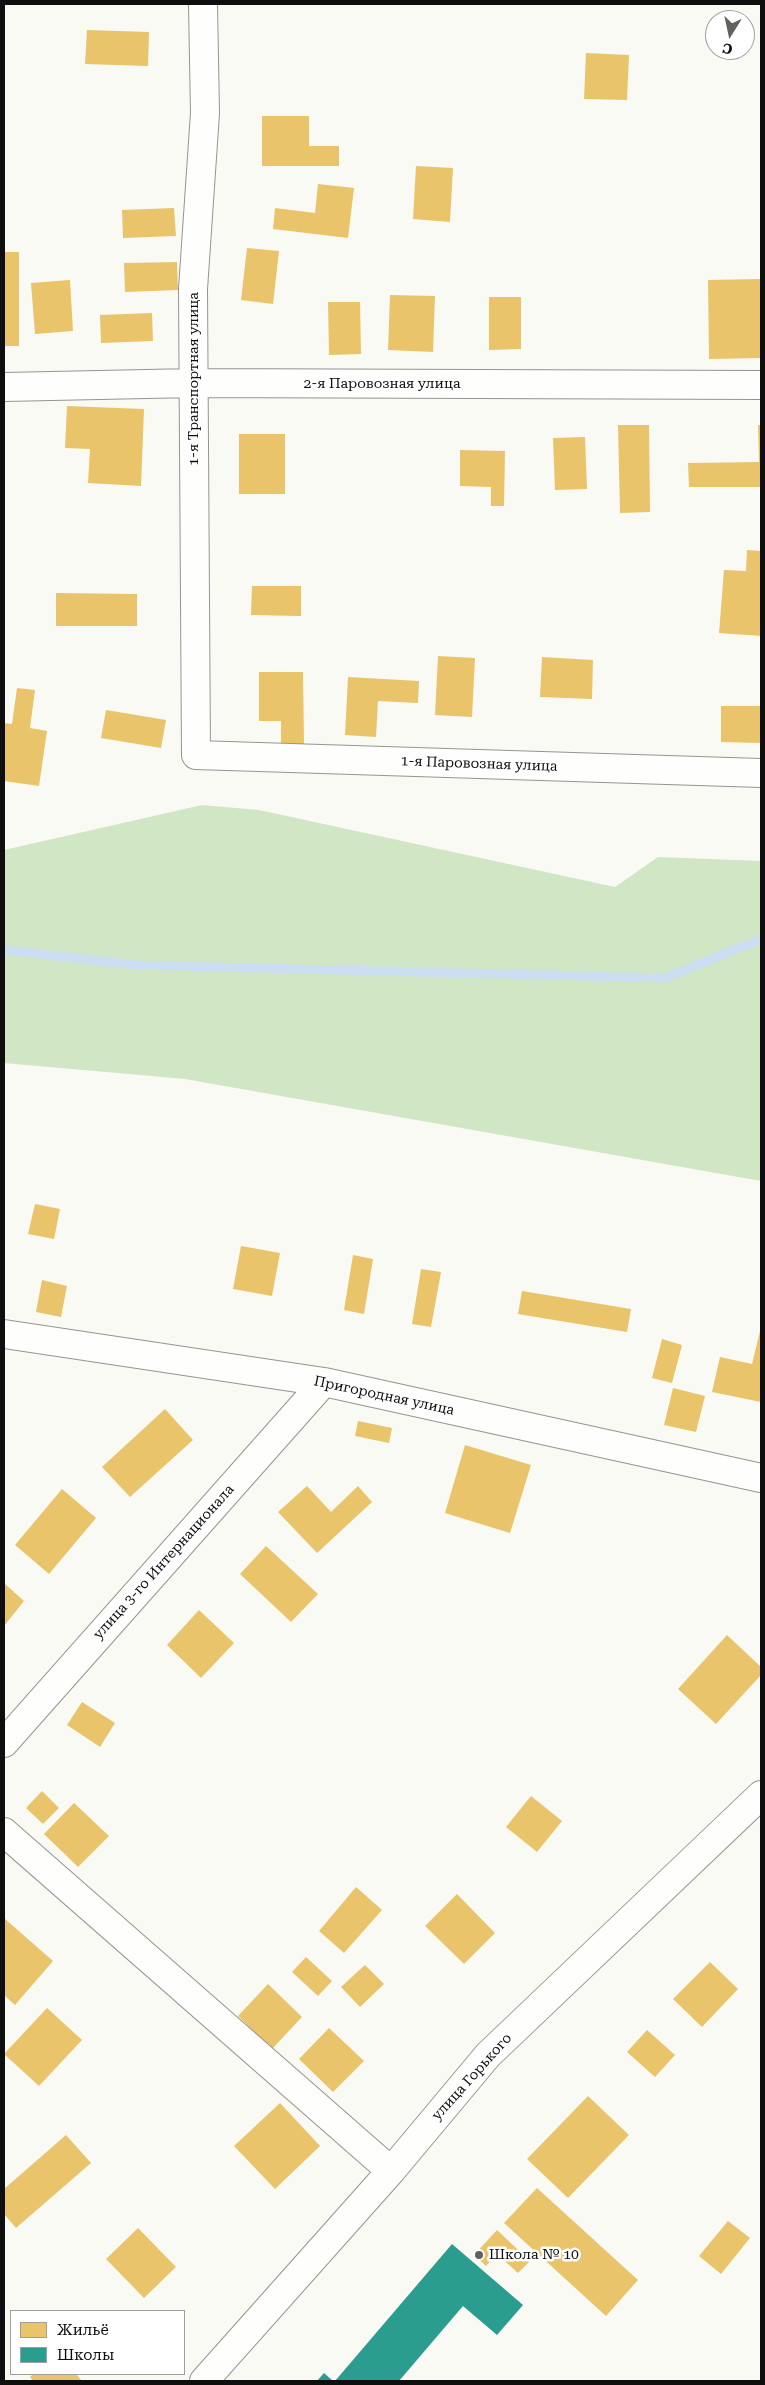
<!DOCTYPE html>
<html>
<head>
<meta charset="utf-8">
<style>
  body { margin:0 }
  #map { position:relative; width:765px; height:2385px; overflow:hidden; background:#fafaf4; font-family:"Roboto Serif",serif }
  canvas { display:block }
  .frame { position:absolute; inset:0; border:5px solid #0e0e0e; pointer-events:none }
  .legend { position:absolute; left:10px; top:2310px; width:175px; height:65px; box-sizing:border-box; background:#fff; border:1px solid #9f9f9f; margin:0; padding:6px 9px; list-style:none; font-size:15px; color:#0e0e0e }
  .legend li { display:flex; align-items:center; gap:10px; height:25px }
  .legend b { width:25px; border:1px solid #9f9f9f }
  .north { position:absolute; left:705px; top:10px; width:50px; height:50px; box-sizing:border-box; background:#fff; border:1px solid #9f9f9f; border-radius:50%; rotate:190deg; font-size:14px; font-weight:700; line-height:20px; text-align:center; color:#0e0e0e }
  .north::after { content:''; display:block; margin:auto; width:18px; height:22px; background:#61615e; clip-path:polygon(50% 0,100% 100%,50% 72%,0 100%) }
</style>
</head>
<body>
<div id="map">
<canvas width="765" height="2385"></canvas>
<div class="frame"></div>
<ul class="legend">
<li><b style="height:14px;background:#e9c46a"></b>Жильё</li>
<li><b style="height:14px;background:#2a9d8f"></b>Школы</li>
</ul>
<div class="north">С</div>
</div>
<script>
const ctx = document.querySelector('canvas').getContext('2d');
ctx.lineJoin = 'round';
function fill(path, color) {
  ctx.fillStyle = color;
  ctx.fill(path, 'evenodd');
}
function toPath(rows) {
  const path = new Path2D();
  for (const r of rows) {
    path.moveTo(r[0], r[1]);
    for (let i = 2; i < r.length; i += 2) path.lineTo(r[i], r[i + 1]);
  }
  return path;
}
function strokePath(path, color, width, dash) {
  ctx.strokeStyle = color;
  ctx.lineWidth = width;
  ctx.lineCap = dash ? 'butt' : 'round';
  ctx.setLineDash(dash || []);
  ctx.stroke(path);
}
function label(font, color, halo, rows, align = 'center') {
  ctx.font = font + ' "Roboto Serif",serif';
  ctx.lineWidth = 5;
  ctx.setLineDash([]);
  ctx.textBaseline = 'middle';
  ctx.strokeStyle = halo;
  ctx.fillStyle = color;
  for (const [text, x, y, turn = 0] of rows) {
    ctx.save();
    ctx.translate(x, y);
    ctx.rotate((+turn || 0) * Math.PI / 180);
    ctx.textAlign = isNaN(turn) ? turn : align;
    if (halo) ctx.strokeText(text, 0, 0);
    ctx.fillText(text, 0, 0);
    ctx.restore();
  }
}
const forest = toPath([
  [202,805,259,810,615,887,658,857,761,861,761,1181,185,1079,4,1063,4,850]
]);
const homes = toPath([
  [87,30,149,32,148,66,85,64],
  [586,53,629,55,627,100,584,99],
  [262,116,309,116,309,146,339,146,339,166,262,166],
  [416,166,453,168,450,222,413,219],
  [318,184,354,188,348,238,273,229,275,208,315,213],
  [174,208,176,236,123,238,122,210],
  [247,248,279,251,273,304,241,300],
  [4,252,19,252,19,346,4,346],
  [177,262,178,290,125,292,124,263],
  [761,279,761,358,709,359,708,280],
  [70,280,73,331,35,334,31,283],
  [390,295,435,296,433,352,388,350],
  [489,297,521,297,521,349,489,350],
  [328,302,360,302,361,354,329,355],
  [152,313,153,341,101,343,100,315],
  [67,406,144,409,141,486,88,483,90,449,65,448],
  [618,425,649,425,650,512,620,513],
  [758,425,761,425,761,487,689,487,688,463,759,462],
  [239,434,285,434,285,494,239,494],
  [585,437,587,489,555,490,553,438],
  [460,450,505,451,504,506,491,506,491,487,460,486],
  [747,550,761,551,761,636,719,633,724,570,746,571],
  [252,586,301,586,301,616,251,615],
  [56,593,137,594,137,626,56,626],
  [438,656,475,658,472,717,435,715],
  [542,657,593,660,592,699,540,697],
  [259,672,303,672,304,745,281,746,281,721,259,721],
  [348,677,419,681,418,703,378,701,376,737,345,735],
  [17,688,35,690,30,728,47,731,39,786,4,781,4,723,12,724],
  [721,706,761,706,761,743,721,742],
  [106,710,166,720,161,748,101,738],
  [35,1204,60,1209,54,1239,28,1234],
  [241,1246,280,1253,272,1296,233,1289],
  [353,1255,373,1259,364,1314,344,1310],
  [421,1269,441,1272,431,1327,412,1324],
  [42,1280,67,1286,61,1317,36,1312],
  [522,1291,631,1309,627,1332,518,1314],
  [761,1327,761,1402,712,1392,720,1357,752,1364],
  [662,1339,682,1345,672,1383,652,1378],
  [673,1388,705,1396,696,1432,664,1425],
  [165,1409,193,1440,130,1497,102,1467],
  [358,1421,392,1428,389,1443,355,1436],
  [465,1445,531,1465,510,1533,445,1513],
  [307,1486,331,1512,358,1486,372,1502,317,1553,278,1512],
  [62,1489,96,1518,49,1574,15,1545],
  [266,1546,318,1594,291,1622,240,1574],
  [4,1583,24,1601,4,1626],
  [199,1610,234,1643,201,1678,167,1645],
  [727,1635,761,1667,761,1675,716,1724,678,1689],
  [82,1702,115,1723,100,1747,67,1725],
  [42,1791,59,1808,43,1824,26,1808],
  [531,1796,562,1821,537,1852,506,1827],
  [74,1803,109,1836,78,1867,44,1834],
  [356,1887,382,1910,344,1953,319,1931],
  [457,1894,495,1933,464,1964,425,1926],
  [4,1918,53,1961,15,2005,4,1995],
  [306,1957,332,1981,318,1996,292,1972],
  [710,1962,738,1989,702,2027,673,1999],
  [365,1965,384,1984,360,2007,341,1987],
  [268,1984,302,2017,272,2049,238,2016],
  [47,2008,82,2040,39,2086,4,2054],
  [329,2028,364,2061,333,2092,299,2059],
  [647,2030,675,2055,655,2077,627,2052],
  [588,2096,629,2135,568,2198,527,2159],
  [280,2103,320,2146,275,2189,234,2146],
  [66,2135,91,2163,16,2228,4,2214,4,2189],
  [537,2188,638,2280,606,2316,504,2223],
  [728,2221,750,2238,721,2274,699,2256],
  [138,2228,176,2267,144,2298,106,2259],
  [497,2230,530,2261,518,2273,497,2254,486,2266,474,2255],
  [33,2374,76,2374,82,2381,33,2381,30,2377]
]);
const schools = toPath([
  [452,2244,523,2305,497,2335,463,2306,399,2381,335,2381],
  [324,2373,333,2381,317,2381]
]);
const stream = toPath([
  [4,950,136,965,665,978,761,939]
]);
const minor = toPath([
  [203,4,205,113,193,289,196,755,761,773],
  [4,387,194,383,761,385],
  [4,1334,324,1382,761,1478],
  [4,1743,324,1382],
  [4,1832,391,2171],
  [204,2381,391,2171,488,2055,761,1795]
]);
const markers = [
  [479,2255,5,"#61615e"]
];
const streetNames = [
  ["1-я Транспортная улица",194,379,-90],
  ["2-я Паровозная улица",382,384],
  ["1-я Паровозная улица",479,764,2],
  ["Пригородная улица",384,1396,12],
  ["улица 3-го Интернационала",164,1562,-48],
  ["улица Горького",472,2077,-48]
];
const poiNames = [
  ["Школа № 10",489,2255]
];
fill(forest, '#d0e6c4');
fill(homes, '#e9c46a');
fill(schools, '#2a9d8f');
strokePath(stream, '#ccdff2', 9);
strokePath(minor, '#949492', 30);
strokePath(minor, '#fefefd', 28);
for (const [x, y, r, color] of markers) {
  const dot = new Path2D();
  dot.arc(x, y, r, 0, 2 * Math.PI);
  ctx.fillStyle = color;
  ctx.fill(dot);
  strokePath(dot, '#fff', 2);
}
label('14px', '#0e0e0e', '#fff', streetNames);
label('14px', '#0e0e0e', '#fff', poiNames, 'left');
</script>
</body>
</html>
